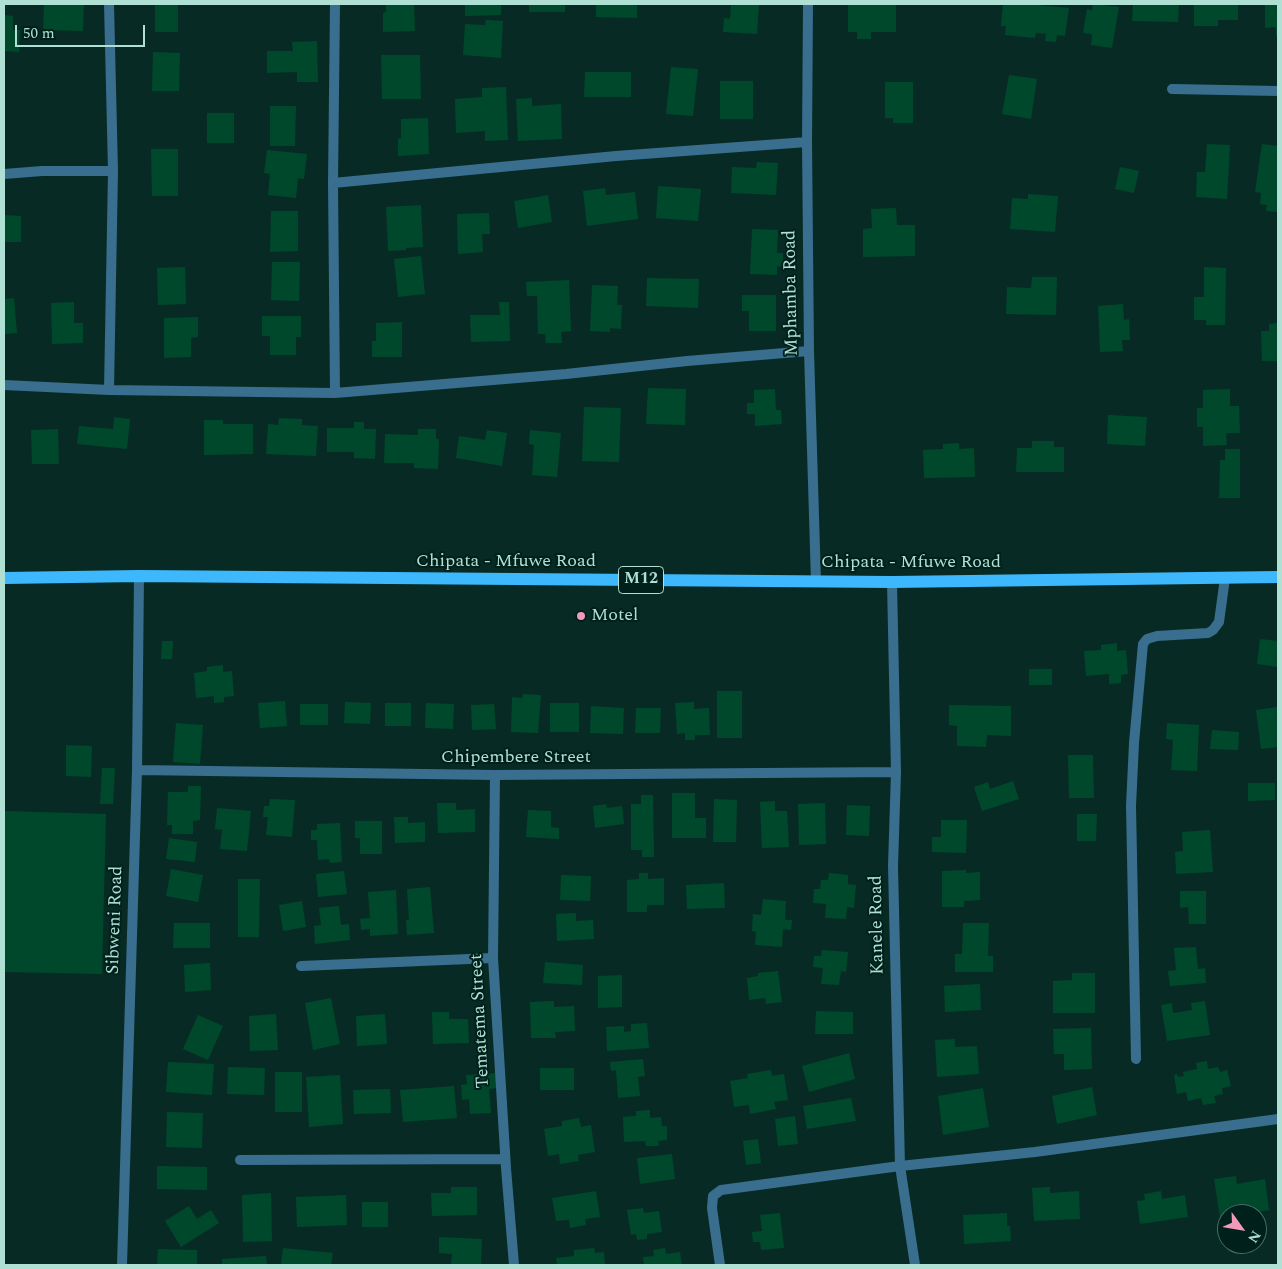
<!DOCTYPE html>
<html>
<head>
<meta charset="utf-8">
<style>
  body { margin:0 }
  #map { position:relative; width:1282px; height:1269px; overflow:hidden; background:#072b24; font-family:Spectral,serif }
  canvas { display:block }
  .frame { position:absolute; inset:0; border:5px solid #b0e0d4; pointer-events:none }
  .north { position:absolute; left:1217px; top:1204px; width:50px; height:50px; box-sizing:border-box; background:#00211b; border:1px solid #466d65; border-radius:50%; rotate:122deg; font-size:14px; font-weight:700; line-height:20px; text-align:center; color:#b0e0d4 }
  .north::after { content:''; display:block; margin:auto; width:18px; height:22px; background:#f09ab7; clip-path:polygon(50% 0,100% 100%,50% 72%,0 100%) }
  .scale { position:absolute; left:15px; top:25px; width:130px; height:22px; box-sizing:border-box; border:2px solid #b0e0d4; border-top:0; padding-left:6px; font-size:15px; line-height:18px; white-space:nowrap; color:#b0e0d4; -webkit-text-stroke:4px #00211b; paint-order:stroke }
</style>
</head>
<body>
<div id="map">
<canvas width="1282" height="1269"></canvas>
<div class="frame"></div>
<div class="north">N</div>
<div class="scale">50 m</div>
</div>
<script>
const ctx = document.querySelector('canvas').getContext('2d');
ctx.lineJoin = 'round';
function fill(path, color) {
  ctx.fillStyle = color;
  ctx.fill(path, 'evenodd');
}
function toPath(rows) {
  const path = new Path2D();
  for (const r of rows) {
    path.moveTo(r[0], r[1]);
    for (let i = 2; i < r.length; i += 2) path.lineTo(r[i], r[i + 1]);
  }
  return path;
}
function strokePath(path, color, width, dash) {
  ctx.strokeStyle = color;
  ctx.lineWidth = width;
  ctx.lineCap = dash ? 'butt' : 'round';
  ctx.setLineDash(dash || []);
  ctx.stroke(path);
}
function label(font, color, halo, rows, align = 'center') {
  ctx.font = font + ' Spectral,serif';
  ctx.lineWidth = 4;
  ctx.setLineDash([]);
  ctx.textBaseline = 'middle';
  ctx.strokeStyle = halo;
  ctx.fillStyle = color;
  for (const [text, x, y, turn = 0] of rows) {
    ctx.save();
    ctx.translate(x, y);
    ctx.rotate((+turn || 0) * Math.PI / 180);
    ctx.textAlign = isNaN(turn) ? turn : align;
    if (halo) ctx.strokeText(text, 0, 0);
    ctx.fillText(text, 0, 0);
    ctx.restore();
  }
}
const building = toPath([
  [44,4,84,4,83,31,43,30],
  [155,4,178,4,178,32,155,32],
  [386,4,414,4,415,31,383,32,383,13,386,12],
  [465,4,501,4,501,15,465,16],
  [529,4,565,4,565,12,529,12],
  [596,4,637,4,637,18,596,17],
  [731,4,759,4,757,34,723,32,724,18,730,19],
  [848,4,896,4,896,32,871,32,871,39,857,39,857,32,848,32],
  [1003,4,1025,4,1069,8,1065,36,1057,35,1056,42,1045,41,1046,34,1036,33,1035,38,1005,35,1006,26,1001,26],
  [1093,4,1119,7,1112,48,1091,45,1092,34,1083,33,1087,9,1092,10],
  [1133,4,1179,4,1178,22,1132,21],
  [1194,4,1238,4,1238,20,1218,20,1218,26,1194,26],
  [1265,4,1278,4,1278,36,1276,36,1276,27,1265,28],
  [4,15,13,16,13,30,20,30,19,52,4,51],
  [486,20,503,21,501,58,463,55,465,24,485,25],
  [317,41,318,82,297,82,297,72,267,73,267,51,293,51,292,42],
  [153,52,180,53,179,91,152,91],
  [381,55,420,55,421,99,382,99],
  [671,67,698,69,693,116,666,114],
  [585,72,631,72,631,97,584,97],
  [1009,75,1037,79,1031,119,1002,114],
  [720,81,753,81,753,119,720,119],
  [885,82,913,82,913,123,893,123,893,118,885,118],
  [506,87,508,140,485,141,485,131,456,133,455,99,482,97,482,88],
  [532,98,532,106,561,104,562,139,518,141,516,99],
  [270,106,296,106,295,146,270,146],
  [207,113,234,113,234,143,207,143],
  [428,118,429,154,398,156,398,139,401,138,401,119],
  [1207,144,1230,145,1227,199,1196,197,1197,172,1205,172],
  [1262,144,1278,146,1278,212,1266,211,1267,205,1260,204,1261,193,1255,192],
  [151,149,178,149,178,196,152,196],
  [267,150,307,154,304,179,298,178,296,198,268,195,270,174,264,173],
  [757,162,778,163,776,195,731,193,732,167,756,168],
  [1120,167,1139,171,1134,193,1115,189],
  [658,186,701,189,698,221,656,218],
  [605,188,606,195,635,192,638,219,587,226,583,191],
  [1028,194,1058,196,1055,232,1010,229,1012,198,1028,199],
  [548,195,552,222,518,228,514,201],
  [421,205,423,247,406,248,406,250,388,251,386,207],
  [896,208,897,225,915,225,915,256,863,257,863,229,872,228,871,209],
  [271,211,298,211,298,251,270,252],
  [489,213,490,234,482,234,483,252,458,254,457,214],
  [4,215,21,216,21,242,4,242],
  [752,229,778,230,777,253,783,253,783,267,777,266,777,275,750,274],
  [421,256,425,294,398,297,394,259],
  [272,262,300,262,299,301,271,300],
  [185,267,186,304,158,305,157,268],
  [1204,267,1226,268,1225,325,1206,325,1206,320,1194,320,1194,297,1204,297],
  [1032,277,1057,277,1056,315,1006,314,1007,287,1031,288],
  [647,278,699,279,698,308,646,306],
  [569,280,571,331,561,332,562,343,546,343,545,334,538,334,537,296,527,296,526,282],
  [592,285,618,286,617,305,622,305,621,329,610,328,610,332,590,331],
  [742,295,776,295,776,331,749,331,749,311,742,311],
  [14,298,17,333,4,334,4,299],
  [74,302,74,323,83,323,83,343,52,344,51,303],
  [499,302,509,302,510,341,471,342,470,315,500,315],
  [1123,304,1124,320,1129,319,1130,340,1122,340,1123,351,1100,352,1098,306],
  [262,316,301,316,301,337,296,337,296,355,270,355,270,336,262,336],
  [198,317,198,337,191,338,191,357,164,358,164,318],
  [402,322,402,357,372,357,372,341,376,341,376,323],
  [1278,323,1278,361,1262,361,1261,331,1269,331,1269,324],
  [648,388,686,389,685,425,646,424],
  [775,389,776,410,781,410,782,424,755,426,755,414,747,414,747,403,754,403,754,390],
  [1230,389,1230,406,1239,406,1240,433,1226,433,1227,445,1203,446,1203,427,1197,427,1197,408,1203,408,1203,390],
  [584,407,621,408,619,462,582,461],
  [1108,415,1147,417,1145,446,1107,444],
  [114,417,130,419,127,449,77,444,79,426,113,429],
  [279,418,302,419,302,425,318,426,316,456,266,454,268,424,278,425],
  [204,420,223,420,223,424,253,424,253,454,204,455],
  [354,422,364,422,364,429,376,429,375,459,354,458,354,452,327,452,327,428,354,428],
  [58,429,59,464,32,464,31,430],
  [418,429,436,429,436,439,439,439,438,469,414,468,414,463,384,463,385,434,418,435],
  [487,430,507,433,502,466,456,458,459,436,485,440],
  [530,430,561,433,557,477,532,475,534,445,529,444],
  [1032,441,1054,441,1054,447,1064,447,1064,472,1016,472,1017,448,1032,448],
  [959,443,959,449,974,448,975,477,924,478,923,450,943,449,943,444],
  [1225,449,1240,449,1240,498,1219,498,1220,460,1225,460],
  [1260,639,1278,641,1278,667,1257,664],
  [162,641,173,641,172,659,161,659],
  [1117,643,1117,651,1126,650,1128,674,1121,675,1121,683,1109,684,1109,674,1086,676,1084,651,1101,650,1101,645],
  [223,665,223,672,232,671,234,696,224,697,224,702,214,703,214,696,196,698,194,673,207,671,207,667],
  [1029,669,1052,669,1052,685,1029,685],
  [717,691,742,691,742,738,717,738],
  [523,694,541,695,538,733,511,732,512,697,522,698],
  [285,701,287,726,260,728,258,703],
  [345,702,371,703,370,724,344,723],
  [694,702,694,709,709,708,710,735,695,735,695,740,685,740,685,733,677,734,675,703],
  [385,703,411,703,411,726,385,726],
  [426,703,454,704,453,729,425,728],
  [550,703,579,703,579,732,550,732],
  [300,704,328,704,328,725,300,725],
  [494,704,496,729,472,730,471,705],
  [949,705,1011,706,1011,736,987,735,986,747,957,746,957,726,949,725],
  [591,706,624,708,623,734,590,733],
  [1278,707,1278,747,1261,749,1256,710],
  [636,708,661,708,660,733,635,733],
  [176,723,203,725,200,764,173,762],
  [1167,723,1199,725,1197,771,1171,770,1173,740,1166,739],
  [1212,730,1239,732,1238,750,1210,749],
  [66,745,92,746,91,777,66,776],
  [1068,755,1093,755,1094,798,1069,798],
  [102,768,115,768,113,804,100,804],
  [1013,781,1019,799,982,811,974,787,988,782,990,789],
  [1248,783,1275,783,1275,800,1248,801],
  [188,786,201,786,200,820,193,821,193,834,172,834,172,825,167,825,168,792,188,792],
  [672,793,695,793,695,818,706,818,706,838,672,838],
  [641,795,653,795,654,857,642,857,642,850,631,850,631,804,641,804],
  [270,799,295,800,292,837,266,835,268,817,263,817,264,806,269,806],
  [714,799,737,800,736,842,713,842],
  [775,801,775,811,787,811,789,847,762,848,760,802],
  [437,803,456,803,456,810,475,809,475,832,438,833],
  [825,803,826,844,799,845,798,804],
  [606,804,607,808,622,806,624,824,595,828,593,806],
  [847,805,870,806,869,836,846,835],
  [217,808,251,811,247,851,220,849,222,830,215,829],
  [528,810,551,811,551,827,559,828,559,839,526,837],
  [4,811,106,814,102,974,4,972],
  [1077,814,1097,814,1096,841,1077,841],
  [394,817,408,817,408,823,425,822,425,842,395,843],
  [941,820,967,820,966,853,932,852,932,837,941,837],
  [355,821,382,821,382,854,360,854,360,838,355,838],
  [340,823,342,862,330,863,329,859,318,860,317,840,311,840,311,830,317,830,317,824],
  [1210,830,1213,872,1176,874,1175,852,1183,851,1182,832],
  [169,838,197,842,195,862,166,859],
  [171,869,203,875,198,902,166,896],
  [966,870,966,873,980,872,980,900,964,901,964,907,942,907,942,871],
  [344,871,347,894,318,897,316,874],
  [639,873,648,873,648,879,664,878,664,905,647,905,647,912,627,912,627,880,639,879],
  [829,873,848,875,848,884,856,885,854,908,847,907,846,919,825,918,826,904,813,903,814,889,820,889,821,880,828,880],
  [561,875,591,876,590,901,560,900],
  [238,879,260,879,259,937,238,937],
  [724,883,725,908,687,909,686,885],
  [430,887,434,933,407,935,406,920,409,920,407,889],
  [396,890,398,934,370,936,370,929,361,930,360,919,370,918,368,892],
  [1180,891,1206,891,1206,924,1189,924,1188,907,1180,908],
  [763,899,786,901,785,920,792,920,791,930,783,929,782,947,755,945,756,932,752,931,753,914,761,915],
  [302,901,306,927,283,931,279,905],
  [339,906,341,925,349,924,350,940,315,944,314,926,321,925,319,908],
  [576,913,576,921,593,920,594,939,557,941,556,914],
  [174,923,210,923,210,948,173,948],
  [963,923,989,923,988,956,993,956,993,972,955,972,955,954,962,954],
  [1196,947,1198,969,1205,968,1206,983,1170,986,1168,971,1176,970,1174,948],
  [822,950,848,952,846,972,841,971,839,985,821,984,823,968,813,967,814,956,821,956],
  [545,962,583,965,582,985,543,983],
  [210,963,211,990,185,992,184,965],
  [778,971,782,1002,766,1004,765,998,749,1000,747,978,758,976,758,973],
  [1072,973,1095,973,1095,1013,1053,1013,1053,981,1072,980],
  [622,975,622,1007,598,1008,598,976],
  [980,984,981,1010,945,1012,944,986],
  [331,998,340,1044,313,1050,305,1003],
  [554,1001,554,1007,574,1006,575,1031,555,1032,556,1038,531,1038,530,1002],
  [1205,1001,1210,1035,1167,1041,1161,1005,1172,1003,1173,1013,1192,1010,1191,1003],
  [816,1011,853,1012,853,1034,815,1034],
  [432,1012,449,1012,449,1019,468,1019,469,1043,433,1044],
  [276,1014,278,1050,250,1051,249,1016],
  [385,1014,387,1044,357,1046,356,1016],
  [198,1015,223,1026,208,1060,183,1049],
  [647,1023,649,1048,607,1051,606,1027,624,1026,624,1032,631,1031,631,1024],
  [1091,1028,1092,1069,1064,1070,1064,1054,1054,1054,1053,1029],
  [955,1039,955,1047,977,1046,979,1074,937,1077,935,1040],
  [849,1053,855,1079,809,1092,802,1066],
  [643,1059,645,1076,638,1077,640,1096,618,1098,616,1070,611,1071,610,1062],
  [1207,1061,1208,1069,1218,1067,1220,1072,1227,1070,1231,1086,1222,1088,1223,1094,1214,1096,1216,1103,1203,1105,1201,1098,1188,1101,1186,1092,1177,1094,1174,1075,1177,1074,1178,1077,1184,1076,1183,1072,1197,1069,1196,1063],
  [168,1062,214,1064,212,1095,166,1092],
  [228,1067,265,1068,264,1095,227,1094],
  [540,1068,574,1068,574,1090,540,1090],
  [771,1070,772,1076,784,1074,788,1100,774,1102,776,1109,750,1114,749,1105,734,1107,730,1081,748,1078,747,1074],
  [275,1072,302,1072,302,1112,275,1112],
  [496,1073,497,1088,489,1089,491,1113,470,1114,469,1099,462,1100,461,1085,467,1084,466,1075],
  [340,1075,343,1124,309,1127,306,1077],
  [454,1086,457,1118,403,1122,400,1090],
  [1092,1087,1097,1115,1057,1124,1052,1096],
  [983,1088,989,1127,943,1135,938,1096],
  [390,1089,391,1113,354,1114,353,1090],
  [851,1098,856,1121,807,1129,803,1106],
  [650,1110,650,1118,661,1117,662,1126,667,1126,667,1140,658,1141,659,1146,646,1146,645,1141,624,1142,623,1117,636,1116,636,1111],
  [167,1112,203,1113,202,1148,166,1147],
  [795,1116,798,1144,778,1146,775,1119],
  [579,1118,581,1127,591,1125,595,1152,578,1155,579,1161,560,1164,559,1154,548,1156,544,1129,562,1126,562,1121],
  [758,1139,761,1163,746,1165,743,1141],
  [672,1154,675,1179,640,1184,637,1158],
  [157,1166,207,1167,207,1190,157,1189],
  [1236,1176,1237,1184,1265,1179,1269,1210,1246,1214,1227,1214,1227,1217,1220,1218,1214,1179],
  [451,1187,477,1187,477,1215,432,1216,431,1193,451,1193],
  [1050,1187,1050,1193,1079,1191,1080,1219,1034,1221,1032,1188],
  [596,1191,600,1217,585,1219,586,1225,570,1228,569,1220,556,1221,552,1198],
  [1161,1191,1162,1199,1185,1195,1188,1217,1140,1224,1137,1201,1145,1200,1144,1194],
  [271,1193,272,1241,243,1242,242,1195],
  [346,1195,347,1225,297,1227,296,1197],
  [362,1202,388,1202,388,1227,362,1227],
  [189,1206,197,1219,211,1210,219,1223,181,1247,165,1221],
  [643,1208,644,1213,659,1211,662,1232,647,1234,647,1239,637,1240,636,1234,631,1235,627,1210],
  [780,1213,784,1248,761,1250,760,1242,753,1242,752,1232,762,1231,760,1215],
  [1007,1213,1007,1226,1010,1226,1011,1241,964,1244,963,1215],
  [439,1237,482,1239,481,1265,451,1265,452,1254,439,1253],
  [283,1248,333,1253,331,1265,281,1265],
  [594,1248,595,1253,604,1252,605,1265,557,1265,556,1258,574,1256,574,1250],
  [665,1248,666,1254,680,1252,682,1265,644,1265,643,1257,654,1256,653,1250],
  [158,1249,197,1250,197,1265,157,1265],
  [266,1256,267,1265,222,1265,222,1259]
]);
const minor = toPath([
  [335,4,333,183,335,393],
  [808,4,807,142,809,351,816,582],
  [1172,89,1278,91],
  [4,174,42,171,113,171],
  [333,183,616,156,807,142],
  [4,385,109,390,335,393,566,374,687,361,809,351],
  [109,390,113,171,109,4],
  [892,582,896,772,893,866,900,1166,915,1265],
  [137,770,495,775,896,772],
  [495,775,493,958,506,1168,514,1265],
  [301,966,493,958],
  [1136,1059,1131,806,1134,743,1143,644,1147,639,1157,636,1208,633,1213,630,1219,622,1225,578],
  [240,1160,505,1159],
  [122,1265,137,770,139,576],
  [720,1265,712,1208,713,1196,721,1190,900,1166,1035,1152,1278,1119]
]);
const primary = toPath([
  [4,578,139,576,892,582,1278,577]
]);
const markers = [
  [581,616,5,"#f09ab7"]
];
const shields = [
  [641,580,45]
];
const shieldNames = [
  ["M12",641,580]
];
const streetNames = [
  ["Mphamba Road",792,293,-91],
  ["Chipata - Mfuwe Road",506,562],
  ["Chipata - Mfuwe Road",911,563],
  ["Chipembere Street",516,758],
  ["Sibweni Road",116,920,-88],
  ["Kanele Road",878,925,-91],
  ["Tematema Street",481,1021,-93]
];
const poiNames = [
  ["Motel",591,616]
];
fill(building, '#00482b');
strokePath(minor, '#3a6e8f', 10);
strokePath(primary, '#3db8fd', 12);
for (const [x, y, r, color] of markers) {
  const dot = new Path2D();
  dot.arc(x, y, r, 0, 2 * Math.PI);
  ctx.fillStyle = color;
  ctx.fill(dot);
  strokePath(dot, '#00211b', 2);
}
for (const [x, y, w] of shields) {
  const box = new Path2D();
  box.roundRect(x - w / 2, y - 13.5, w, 27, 4);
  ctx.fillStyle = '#00211b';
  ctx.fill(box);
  strokePath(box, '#b0e0d4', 1);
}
label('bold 16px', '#b0e0d4', null, shieldNames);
label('18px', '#b0e0d4', '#00211b', streetNames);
label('18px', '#b0e0d4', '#00211b', poiNames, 'left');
</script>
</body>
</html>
